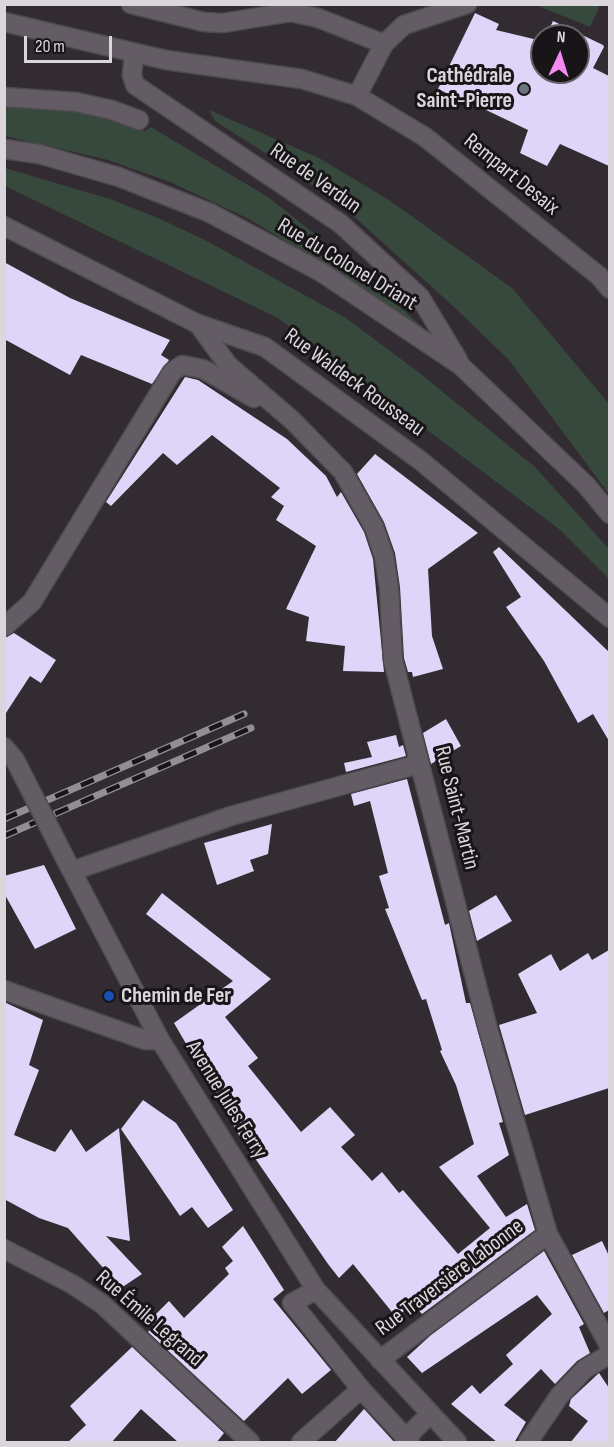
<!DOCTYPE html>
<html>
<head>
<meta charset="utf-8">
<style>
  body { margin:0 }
  #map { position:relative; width:614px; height:1447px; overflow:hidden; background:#322b32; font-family:"Sofia Sans Condensed",sans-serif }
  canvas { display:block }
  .frame { position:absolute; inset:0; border:6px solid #dad6db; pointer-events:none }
  .north { position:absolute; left:530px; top:24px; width:60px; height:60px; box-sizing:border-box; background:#181518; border:2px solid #666266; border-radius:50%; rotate:4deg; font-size:16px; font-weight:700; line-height:24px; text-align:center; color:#dad6db }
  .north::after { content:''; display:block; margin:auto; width:21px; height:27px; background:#f489f0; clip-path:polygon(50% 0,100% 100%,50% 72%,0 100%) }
  .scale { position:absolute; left:24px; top:36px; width:88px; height:27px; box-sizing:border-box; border:3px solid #dad6db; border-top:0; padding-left:8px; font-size:18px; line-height:21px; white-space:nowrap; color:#dad6db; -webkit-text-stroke:4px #181518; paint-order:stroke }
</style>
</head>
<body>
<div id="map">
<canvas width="614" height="1447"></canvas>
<div class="frame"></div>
<div class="north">N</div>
<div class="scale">20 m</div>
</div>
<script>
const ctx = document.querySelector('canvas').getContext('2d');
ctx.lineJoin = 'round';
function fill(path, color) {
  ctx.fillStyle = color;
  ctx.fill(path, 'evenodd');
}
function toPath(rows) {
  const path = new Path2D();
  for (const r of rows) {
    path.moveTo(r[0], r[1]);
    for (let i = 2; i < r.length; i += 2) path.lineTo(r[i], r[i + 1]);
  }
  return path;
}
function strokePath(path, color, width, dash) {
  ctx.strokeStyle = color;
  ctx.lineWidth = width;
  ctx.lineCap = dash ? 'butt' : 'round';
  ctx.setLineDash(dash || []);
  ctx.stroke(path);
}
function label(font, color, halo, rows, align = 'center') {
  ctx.font = font + ' "Sofia Sans Condensed",sans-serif';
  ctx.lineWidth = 6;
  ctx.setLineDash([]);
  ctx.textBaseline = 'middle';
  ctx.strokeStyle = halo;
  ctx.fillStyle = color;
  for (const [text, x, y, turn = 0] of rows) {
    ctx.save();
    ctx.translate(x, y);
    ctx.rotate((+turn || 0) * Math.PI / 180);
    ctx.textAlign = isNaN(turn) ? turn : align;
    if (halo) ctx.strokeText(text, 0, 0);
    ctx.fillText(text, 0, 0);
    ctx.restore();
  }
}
const green = toPath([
  [536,5,600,5,590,27],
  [4,107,71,110,104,117,145,131,151,127,268,197,354,265,430,334,347,278,249,219,170,182,108,160,5,136],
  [209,110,319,158,389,200,512,288,609,404,609,494,509,360,454,307,349,212,287,167,215,121],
  [5,168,110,199,158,218,209,242,346,318,417,371,535,467,609,549,609,579,559,529,278,318,5,186]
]);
const building = toPath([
  [475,13,499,24,496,30,542,41,542,72,578,72,578,36,546,36,553,21,603,45,604,47,593,68,609,76,609,166,560,144,547,166,520,153,528,130,463,99,463,101,438,89],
  [4,262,70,298,170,340,161,355,169,360,152,384,81,355,70,375,4,339],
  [185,377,198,380,287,439,326,476,337,497,341,492,364,532,373,559,384,672,343,671,345,646,306,641,309,617,286,609,316,546,276,520,284,506,271,497,280,488,212,435,177,465,163,453,111,506,106,502],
  [375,454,478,533,428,569,432,636,443,669,413,677,412,672,408,672,404,658,400,587,395,553,384,522,357,474],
  [499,547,609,652,609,741,593,714,578,723,544,661,506,607,521,597,493,552],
  [14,633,56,660,41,683,30,676,4,716,4,638],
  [446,719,461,746,431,764,423,733],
  [396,735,399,747,403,745,406,756,346,772,344,763,372,757,367,742],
  [407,779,445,925,449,923,466,1003,470,1003,503,1122,499,1123,509,1155,477,1176,506,1217,527,1204,535,1230,422,1314,413,1304,396,1317,353,1264,339,1278,328,1264,239,1135,174,1023,233,981,146,914,162,893,271,979,225,1017,258,1058,248,1066,301,1132,330,1107,355,1135,341,1147,372,1181,382,1172,399,1193,403,1190,458,1254,490,1228,439,1167,474,1144,456,1085,440,1051,442,1050,426,999,422,1000,385,909,389,908,379,876,388,873,370,801,354,806,351,794],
  [272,824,268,854,250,860,254,871,217,885,204,843],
  [44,865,76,929,35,949,4,893,4,876],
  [496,895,512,921,477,941,469,911],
  [609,950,609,1088,525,1115,499,1025,537,1013,518,974,551,954,560,971,588,953,592,960],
  [4,1002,43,1020,29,1065,39,1070,14,1135,55,1152,71,1129,86,1152,119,1128,130,1241,106,1236,142,1274,121,1288,68,1228,39,1218,4,1199],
  [143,1100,176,1123,233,1210,208,1228,192,1207,180,1216,121,1129],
  [243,1226,284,1290,273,1299,331,1370,302,1394,288,1378,244,1421,148,1332,154,1326,148,1322,169,1301,184,1318,229,1274,225,1268,233,1261,222,1247],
  [602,1241,609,1256,609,1310,604,1313,572,1255],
  [544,1251,584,1324,579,1327,590,1353,577,1361,555,1384,541,1369,504,1405,526,1422,514,1443,498,1443,451,1404,472,1385,480,1394,513,1364,506,1355,552,1314,537,1295,422,1373,407,1357,431,1335],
  [132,1347,224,1433,216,1443,179,1443,141,1409,111,1443,67,1443,86,1425,70,1406],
  [599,1373,609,1388,609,1443,570,1443,588,1421,569,1406,571,1399],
  [364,1409,365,1410,395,1443,334,1443]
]);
const minor = toPath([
  [131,4,204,22,223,23,291,12,318,18,384,44],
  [4,22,166,60,302,79,357,96,425,137,599,276,610,289],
  [134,53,132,75,135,85,341,224,420,297,458,360],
  [357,96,384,44,404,25,467,4],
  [4,97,76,102,112,110,139,120],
  [4,149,39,154,119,177,210,213,321,272,460,365,586,485,610,514],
  [4,226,198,324,265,347,421,461,610,618],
  [198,324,228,365,292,420,343,472,374,527,384,556,389,588,393,660,488,1029,548,1234,610,1347],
  [4,627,32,602,172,372,182,365,203,369,254,398],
  [4,747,15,760],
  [66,860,160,1040,316,1290,457,1442],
  [72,871,231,816,419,764],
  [4,990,145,1040,160,1040],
  [4,1249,72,1284,102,1304,250,1442],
  [316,1290,292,1303,361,1389,406,1438],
  [380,1360,548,1234],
  [301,1442,361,1389],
  [410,1442,406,1438,430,1414],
  [528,1442,560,1395,585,1369,610,1354]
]);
const rail = toPath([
  [4,819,244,714],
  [4,836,251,728]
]);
const minorBridge = toPath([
  [15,760,66,860]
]);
const markers = [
  [524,89,6,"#6b7280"],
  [109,996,6,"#1a4fb4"]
];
const poiNames = [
  ["Cathédrale",512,76],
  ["Saint-Pierre",512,101],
  ["Chemin de Fer",121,996,"left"]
];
const streetNames = [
  ["Rempart Desaix",511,175,39],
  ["Rue de Verdun",315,179,35],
  ["Rue du Colonel Driant",347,265,31],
  ["Rue Waldeck Rousseau",354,383,36],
  ["Rue Saint-Martin",456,808,76],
  ["Avenue Jules Ferry",226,1100,58],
  ["Rue Traversière Labonne",450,1278,-37],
  ["Rue Émile Legrand",149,1319,41]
];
fill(green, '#37493d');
fill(building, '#dfd5f9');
strokePath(minor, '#4f4a50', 21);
strokePath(minor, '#635c64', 18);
strokePath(rail, '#938e94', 7);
strokePath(rail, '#181518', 4.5, [14]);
strokePath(minorBridge, '#4f4a50', 21, []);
strokePath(minorBridge, '#635c64', 18);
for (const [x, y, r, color] of markers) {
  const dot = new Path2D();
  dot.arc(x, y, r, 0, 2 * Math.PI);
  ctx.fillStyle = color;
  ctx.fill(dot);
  strokePath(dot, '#181518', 2);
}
label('bold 22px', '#dad6db', '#181518', poiNames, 'right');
label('22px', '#dad6db', '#181518', streetNames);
</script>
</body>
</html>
